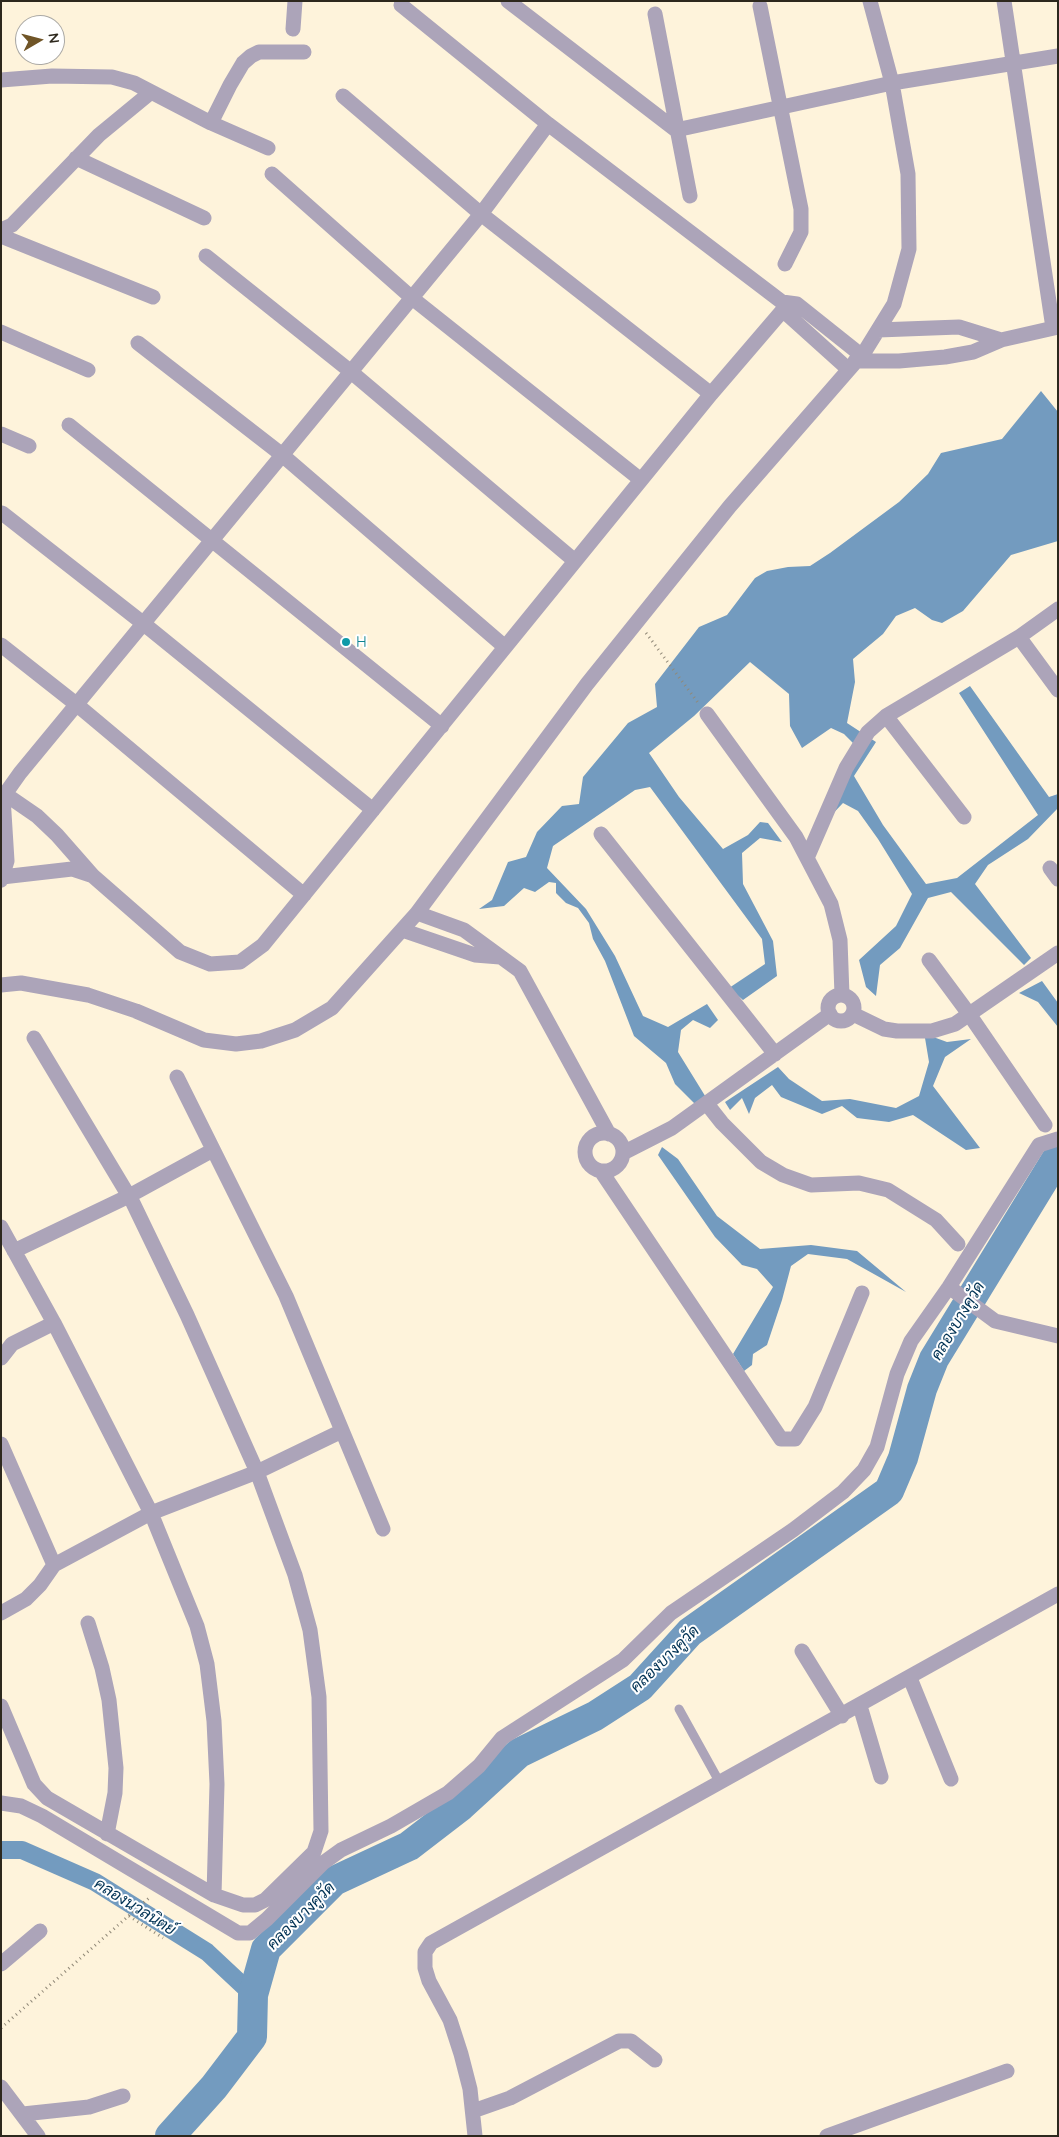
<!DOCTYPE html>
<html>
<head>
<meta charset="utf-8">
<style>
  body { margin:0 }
  #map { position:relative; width:1059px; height:2137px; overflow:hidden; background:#fef3db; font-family:Quicksand,sans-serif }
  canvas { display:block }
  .frame { position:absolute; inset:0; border:2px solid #2d281d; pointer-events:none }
  .north { position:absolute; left:15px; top:15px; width:50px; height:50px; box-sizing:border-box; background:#fff; border:1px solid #aba9a5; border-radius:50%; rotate:82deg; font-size:14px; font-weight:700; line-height:20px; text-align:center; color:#2d281d }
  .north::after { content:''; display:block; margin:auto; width:18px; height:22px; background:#705527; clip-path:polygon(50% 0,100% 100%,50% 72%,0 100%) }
</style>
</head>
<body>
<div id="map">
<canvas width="1059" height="2137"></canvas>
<div class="frame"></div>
<div class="north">N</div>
</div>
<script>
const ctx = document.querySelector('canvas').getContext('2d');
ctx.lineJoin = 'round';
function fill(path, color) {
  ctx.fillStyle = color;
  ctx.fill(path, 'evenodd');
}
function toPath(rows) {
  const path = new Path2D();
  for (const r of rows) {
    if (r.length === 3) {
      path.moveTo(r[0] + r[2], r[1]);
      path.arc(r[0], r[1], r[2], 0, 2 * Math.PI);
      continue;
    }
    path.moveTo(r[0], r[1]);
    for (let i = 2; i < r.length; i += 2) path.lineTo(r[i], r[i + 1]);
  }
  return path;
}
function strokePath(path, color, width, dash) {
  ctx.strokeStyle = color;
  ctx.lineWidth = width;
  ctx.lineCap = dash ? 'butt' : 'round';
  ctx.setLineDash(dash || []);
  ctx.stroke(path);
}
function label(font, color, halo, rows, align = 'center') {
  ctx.font = font + ' Quicksand,Sarabun,sans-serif';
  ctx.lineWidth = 4;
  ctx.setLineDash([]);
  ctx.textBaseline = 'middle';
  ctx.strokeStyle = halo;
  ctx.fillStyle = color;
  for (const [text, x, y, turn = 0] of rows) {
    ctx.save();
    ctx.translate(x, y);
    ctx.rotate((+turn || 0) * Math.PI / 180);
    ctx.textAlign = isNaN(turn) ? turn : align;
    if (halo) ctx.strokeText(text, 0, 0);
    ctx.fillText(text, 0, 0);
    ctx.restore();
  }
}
const water = toPath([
  [1041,391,1058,412,1058,541,1011,555,963,611,942,623,932,620,915,608,896,616,883,634,853,659,855,682,847,723,876,742,854,776,883,825,926,884,957,878,1038,815,959,693,970,686,1049,797,1058,794,1058,808,1028,839,988,865,975,884,1031,958,1024,965,951,892,928,898,900,948,880,965,876,996,866,987,859,960,896,926,912,894,878,839,858,811,843,803,822,825,853,743,844,734,831,728,802,748,790,726,789,694,750,662,694,716,649,753,679,797,723,849,748,835,760,822,768,823,782,842,760,838,742,853,743,884,773,941,777,976,743,1000,729,988,765,964,762,939,650,787,635,790,553,846,547,868,586,909,615,956,643,1016,668,1027,707,1004,718,1020,710,1028,693,1020,681,1030,678,1052,707,1099,697,1106,675,1084,666,1063,634,1036,605,961,593,939,589,923,578,908,566,903,556,893,556,883,549,882,535,892,524,888,504,906,479,909,492,900,508,862,526,857,537,832,562,806,579,804,583,777,628,723,657,707,655,684,699,627,727,615,755,578,767,571,788,567,810,566,830,553,899,502,928,474,941,453,1002,439],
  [1042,981,1058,1003,1058,1027,1038,1002,1019,993],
  [925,1038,936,1038,947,1042,971,1039,945,1057,933,1086,980,1148,966,1150,913,1115,889,1122,857,1118,842,1106,822,1114,781,1097,772,1085,755,1098,749,1114,742,1098,730,1110,725,1102,778,1067,789,1079,822,1101,850,1099,896,1108,919,1096,929,1062],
  [662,1147,678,1159,717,1216,760,1249,811,1245,857,1251,906,1292,847,1259,808,1254,791,1266,782,1300,767,1345,753,1354,752,1365,744,1371,733,1354,773,1287,757,1269,742,1265,715,1237,658,1155]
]);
const canal = toPath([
  [1057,1158,1058,1158],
  [1,1850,22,1850,95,1882,207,1952,253,1995]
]);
const river = toPath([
  [170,2136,214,2087,252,2037,253,1995,266,1949,334,1881,409,1846,461,1806,519,1753,595,1716,640,1687,690,1632,889,1491,903,1458,922,1389,934,1359,1057,1158]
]);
const path = toPath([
  [646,633,699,704],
  [129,1916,163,1938],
  [1,2028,149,1898]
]);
const lane = toPath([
  [679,1709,720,1783]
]);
const street = toPath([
  [508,1,676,130,892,83,1058,56],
  [1004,1,1053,328],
  [401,5,548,124,782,302,797,304,861,355],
  [760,6,801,209,801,232,785,264],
  [655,14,690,196],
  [293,29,295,1],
  [1,80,52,76,112,77,134,83,211,123,268,148],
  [343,96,481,214,711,394],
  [211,123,230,85,243,63,251,56,259,52,304,52],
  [76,158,204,218],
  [272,174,412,298,641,480],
  [1,230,12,225,99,135,150,93],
  [1,236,153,297],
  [206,256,350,371,575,561],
  [782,302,788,315,848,369],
  [878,330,959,327,1001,340],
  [1,332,88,370],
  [138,343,281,454,505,647],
  [855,361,899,361,945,357,973,352,1001,340,1058,327],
  [69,425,442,726],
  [1,434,29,446],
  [2,513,144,624,373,810],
  [1019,637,1058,690],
  [1,645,76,704,304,895],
  [707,714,796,837,831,904,840,940,842,995],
  [886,716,964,817],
  [5,794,37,816,57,835,93,876],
  [601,834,775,1054],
  [807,858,846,768,868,732,886,716,1019,637,1058,609],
  [1050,868,1058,879],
  [2,877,72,869,93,876,180,952,210,964,240,962,263,945,711,394,789,303],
  [1,880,7,861,3,797,20,773,481,214,548,124],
  [417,913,464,930,520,971,609,1134],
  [402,930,475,955,500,957],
  [929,960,969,1014,1045,1125],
  [1,985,21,983,88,995,136,1011,204,1040,236,1044,261,1041,295,1030,332,1008,417,913,587,684,730,506,865,351,894,304,909,249,908,174,892,83,870,1],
  [841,1008,13],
  [853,1014,884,1029,897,1031,932,1031,955,1024,1058,953],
  [177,1077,286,1296,383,1529],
  [707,1104,722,1123,761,1162,783,1175,811,1185,859,1183,888,1190,936,1220,958,1244],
  [604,1152,19],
  [623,1153,672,1128,830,1014],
  [601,1171,781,1439,795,1439,815,1407,862,1293],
  [1,1227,54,1323,151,1513,197,1626,207,1664,214,1721,217,1784,214,1895],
  [14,1251,129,1196,213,1150],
  [949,1287,995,1321,1058,1336],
  [1,1358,12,1344,54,1323],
  [1,1444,54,1565],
  [1,1613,26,1599,40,1585,54,1565,151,1513,257,1472,342,1431],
  [88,1623,102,1668,109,1700,116,1768,115,1793,107,1834],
  [802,1651,842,1716],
  [910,1678,951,1779],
  [1,1706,34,1784,47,1798,214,1895,243,1905,255,1905,265,1900,314,1852,321,1831,319,1697,310,1630,295,1575,257,1472,187,1315,133,1203,34,1038],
  [860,1706,881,1777],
  [1,1803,21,1806,42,1816,238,1933,250,1933,267,1919,323,1863,341,1850,391,1826,448,1793,479,1766,502,1738,623,1660,671,1613,793,1530,843,1492,864,1470,877,1447,897,1374,911,1341,949,1287,1039,1145,1058,1139],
  [1,1964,40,1931],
  [1,2087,38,2136],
  [473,2111,510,2098,619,2041,631,2041,655,2060],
  [23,2114,89,2107,123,2096],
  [475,2136,470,2089,461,2054,450,2020,429,1981,425,1968,425,1952,431,1943,1058,1594],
  [827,2136,1007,2071]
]);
const markers = [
  [346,642,5,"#0f9aa8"]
];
const cultureNames = [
  ["H",356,642]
];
const waterNames = [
  ["คลองบางคูวัด",958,1321,-59],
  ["คลองบางคูวัด",665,1659,-44],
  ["คลองนวลนิตย์",135,1907,32],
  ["คลองบางคูวัด",301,1916,-45]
];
fill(water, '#739bbf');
strokePath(canal, '#739bbf', 18);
strokePath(river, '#739bbf', 30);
strokePath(path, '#918978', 3, [1, 4]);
strokePath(lane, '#aca4b9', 9);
strokePath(street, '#aca4b9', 15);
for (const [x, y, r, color] of markers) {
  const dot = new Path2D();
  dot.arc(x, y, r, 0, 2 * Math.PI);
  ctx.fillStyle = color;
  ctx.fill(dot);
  strokePath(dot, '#fff', 2);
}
label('15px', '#0d838f', '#fff', cultureNames, 'left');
label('italic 16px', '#003254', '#fff', waterNames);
</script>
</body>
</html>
